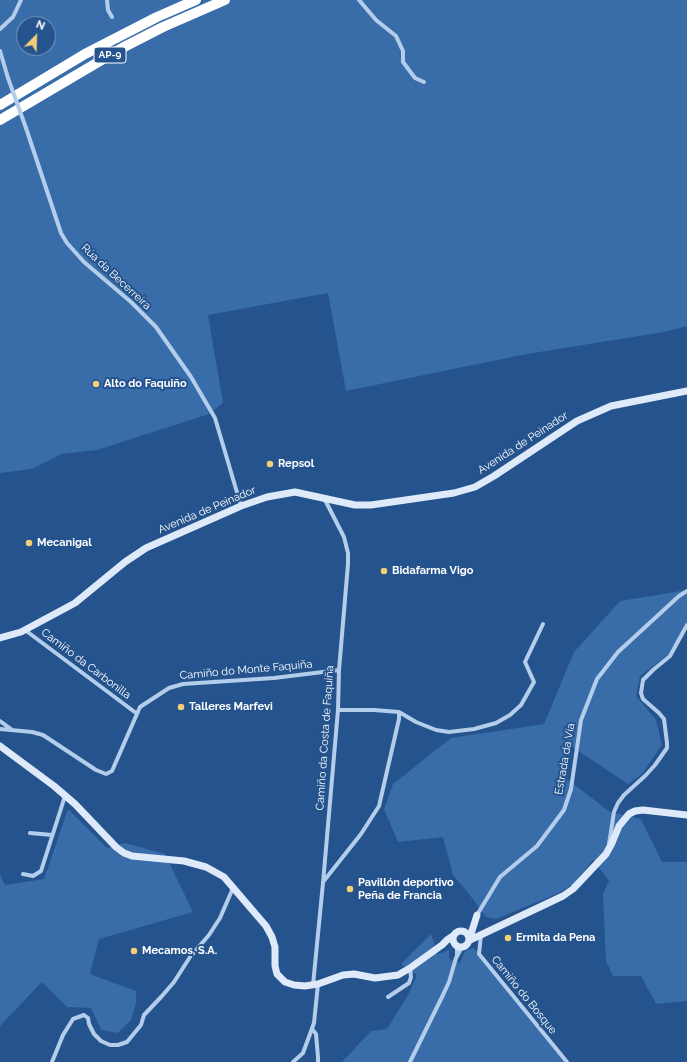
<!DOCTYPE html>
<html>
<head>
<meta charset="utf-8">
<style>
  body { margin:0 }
  #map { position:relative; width:687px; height:1062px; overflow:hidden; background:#24538d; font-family:Raleway,sans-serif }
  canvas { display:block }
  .north { position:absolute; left:16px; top:16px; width:40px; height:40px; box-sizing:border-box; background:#24538d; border:1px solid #7c98bb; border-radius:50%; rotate:23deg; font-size:11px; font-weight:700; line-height:16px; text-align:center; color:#fff }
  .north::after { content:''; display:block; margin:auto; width:14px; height:18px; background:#f5cf77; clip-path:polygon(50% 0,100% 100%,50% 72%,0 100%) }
</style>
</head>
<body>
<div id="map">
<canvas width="687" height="1062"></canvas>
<div class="north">N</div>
</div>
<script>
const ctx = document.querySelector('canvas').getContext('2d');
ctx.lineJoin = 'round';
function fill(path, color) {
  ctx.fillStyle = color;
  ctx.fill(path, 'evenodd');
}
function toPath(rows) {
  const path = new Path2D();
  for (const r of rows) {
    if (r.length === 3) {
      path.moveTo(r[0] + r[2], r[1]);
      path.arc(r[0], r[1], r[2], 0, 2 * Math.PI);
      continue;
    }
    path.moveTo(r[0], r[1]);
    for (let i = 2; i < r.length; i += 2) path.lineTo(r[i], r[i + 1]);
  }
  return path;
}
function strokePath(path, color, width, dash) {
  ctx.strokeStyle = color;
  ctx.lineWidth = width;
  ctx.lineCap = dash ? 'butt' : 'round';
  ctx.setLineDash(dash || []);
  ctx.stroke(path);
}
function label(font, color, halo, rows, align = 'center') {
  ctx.font = font + ' Raleway,sans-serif';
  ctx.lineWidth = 4;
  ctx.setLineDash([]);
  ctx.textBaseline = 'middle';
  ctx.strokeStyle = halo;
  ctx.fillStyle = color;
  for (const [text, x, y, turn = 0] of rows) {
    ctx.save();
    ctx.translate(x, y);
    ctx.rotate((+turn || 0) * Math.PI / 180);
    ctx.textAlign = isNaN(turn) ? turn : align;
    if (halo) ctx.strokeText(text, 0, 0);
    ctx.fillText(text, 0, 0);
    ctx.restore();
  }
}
const green = toPath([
  [0,0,687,0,687,326,664,332,527,354,346,391,328,293,208,315,223,403,209,414,97,450,62,454,32,469,0,473],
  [24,24,48,24,48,48,24,48],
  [687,590,687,623,670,653,640,676,636,696,656,720,662,745,642,774,628,784,571,746,567,779,610,812,641,819,662,862,687,862,687,1001,656,1004,641,976,613,976,606,961,603,894,609,881,593,860,573,884,559,893,496,919,486,917,466,890,453,875,443,837,398,842,384,809,393,784,451,738,544,724,574,652,620,601],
  [68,809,107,848,125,843,165,854,193,912,99,939,90,974,136,991,136,1003,131,1020,118,1033,101,1030,91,1008,67,1007,42,982,0,1026,0,1028,0,875,5,885,44,879],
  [431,934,438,954,449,950,449,959,460,963,465,951,474,948,566,1062,342,1062,371,1031,387,1029,408,995,417,975,401,964]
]);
const street = toPath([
  [107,0,108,10,112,17],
  [359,0,376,20,396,36,403,51,403,62,415,78,424,82],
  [0,29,13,17,21,0],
  [0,51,8,78],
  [26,128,61,233,67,243,84,262,131,302,156,327,191,377,215,418,241,506],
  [25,630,136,713],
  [338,710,374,710,399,712,416,722,436,730,449,732,474,729,496,723,510,715,521,705,534,682,525,662,543,624],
  [0,721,11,729],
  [0,729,32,732,43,735,96,770,106,774,112,771,140,707,169,688,183,684,274,678,339,670],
  [30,833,52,835],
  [609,844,614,812,618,803,624,795,646,775,655,765,667,748,667,743,664,719,659,713,643,699,641,693,643,680,653,670,670,656,687,625],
  [23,874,33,876,41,871,65,796],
  [323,882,361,834,379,806,399,719,399,712],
  [477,915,500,877,537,846,564,810,571,789,581,720,597,679,618,652,679,596,687,591],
  [481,935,479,954,567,1062],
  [457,956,457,946],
  [313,985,323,883,338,710,339,670,348,564,348,553,344,537,324,498],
  [388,997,409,983,411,977,410,968],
  [312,1029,316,1034,318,1057,318,1062],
  [52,1062,63,1035,73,1019,84,1015,88,1018,89,1024,94,1034,101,1041,110,1045,118,1045,127,1042,141,1025,144,1015,162,996,174,982,190,957,209,935,220,918,233,888],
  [293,1062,303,1053,314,1023,318,984],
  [410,1062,442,997,449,982,456,958,462,947]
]);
const secondary = toPath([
  [0,638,21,632,75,603,125,562,146,548,241,506,267,497,295,492,355,505,371,505,454,493,475,487,494,476,577,421,611,406,687,391],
  [0,746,54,786,75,804,116,847,124,853,132,856,184,861,206,867,224,877,266,926,272,937,275,947,275,966,277,974,285,982,294,985,305,986,318,984,343,975,354,974,375,978,398,975,410,968,442,945,447,940,453,936],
  [461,939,8],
  [470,937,477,915],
  [470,940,563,896,573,889,606,854,612,843,619,826,629,814,635,811,643,810,687,815]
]);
const highway = toPath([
  [0,105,85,54,157,17,196,0],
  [0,120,122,48,163,27,225,0]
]);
const streetBridge = toPath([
  [8,78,26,128]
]);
const markers = [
  [96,384,4,"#f5cf77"],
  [270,464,4,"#f5cf77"],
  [29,543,4,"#f5cf77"],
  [384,571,4,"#f5cf77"],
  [181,707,4,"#f5cf77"],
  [350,889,4,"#f5cf77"],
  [508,938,4,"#f5cf77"],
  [134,951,4,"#f5cf77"]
];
const shields = [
  [110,55,32]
];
const shieldNames = [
  ["AP-9",110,55]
];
const streetNames = [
  ["Rúa da Becerreira",116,277,43],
  ["Avenida de Peinador",523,443,-33],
  ["Avenida de Peinador",207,510,-23],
  ["Camiño da Carbonilla",86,664,37],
  ["Camiño do Monte Faquiña",246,670,-5],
  ["Camiño da Costa de Faquiña",325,738,-86],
  ["Estrada da Vía",565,759,-80],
  ["Camiño do Bosque",524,995,51]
];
const poiNames = [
  ["Alto do Faquiño",104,384],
  ["Repsol",278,464],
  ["Mecanigal",37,543],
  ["Bidafarma Vigo",392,571],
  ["Talleres Marfevi",189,707],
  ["Pavillón deportivo",358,883],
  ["Peña de Francia",358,896],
  ["Ermita da Pena",516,938],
  ["Mecamos, S.A.",142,951]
];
fill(green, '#386daa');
strokePath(street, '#b3cdeb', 4);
strokePath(secondary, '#deeaf9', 7);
strokePath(highway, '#fff', 10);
strokePath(streetBridge, '#b3cdeb', 4);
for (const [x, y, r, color] of markers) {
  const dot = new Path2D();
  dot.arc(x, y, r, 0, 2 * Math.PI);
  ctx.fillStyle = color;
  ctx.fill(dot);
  strokePath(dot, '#24538d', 1.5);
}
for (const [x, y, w] of shields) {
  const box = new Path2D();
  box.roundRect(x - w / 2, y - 8, w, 16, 3);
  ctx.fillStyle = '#24538d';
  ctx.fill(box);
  strokePath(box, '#fff', 1);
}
label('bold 10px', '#fff', null, shieldNames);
label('11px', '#fff', '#24538d', streetNames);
label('bold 11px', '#fff', '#24538d', poiNames, 'left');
</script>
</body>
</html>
